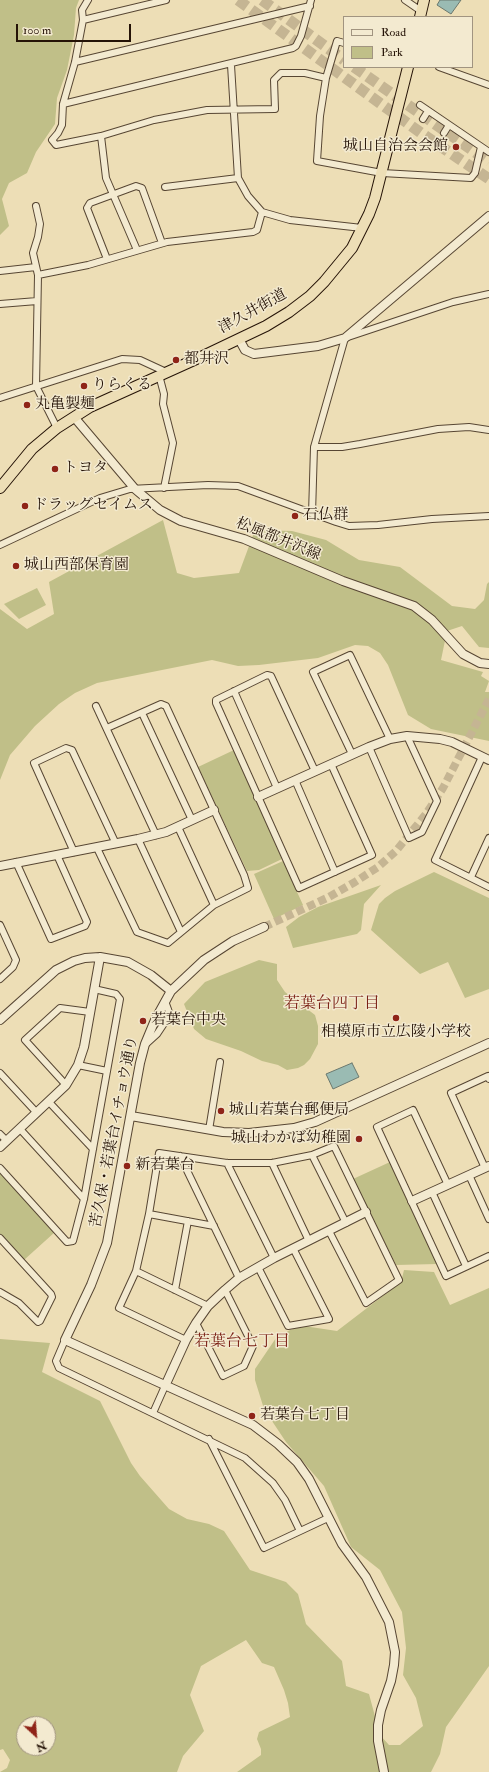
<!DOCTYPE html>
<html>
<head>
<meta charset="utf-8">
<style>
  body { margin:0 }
  #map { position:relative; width:489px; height:1772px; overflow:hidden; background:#eddeb6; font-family:"IM FELL Double Pica",serif }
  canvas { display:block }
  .legend { position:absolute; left:343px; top:16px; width:130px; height:52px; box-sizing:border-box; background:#f3ead0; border:1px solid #a19480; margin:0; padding:5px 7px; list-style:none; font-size:12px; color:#251307 }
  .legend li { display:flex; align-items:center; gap:8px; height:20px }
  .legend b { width:20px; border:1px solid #a19480 }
  .north { position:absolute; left:16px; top:1716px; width:40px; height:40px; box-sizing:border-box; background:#f3ead0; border:1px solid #a19480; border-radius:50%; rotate:154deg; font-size:11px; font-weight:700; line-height:16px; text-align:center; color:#251307 }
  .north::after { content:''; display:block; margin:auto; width:14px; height:18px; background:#8f2418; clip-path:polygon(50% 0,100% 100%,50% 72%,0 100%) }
  .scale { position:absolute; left:16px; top:24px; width:115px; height:18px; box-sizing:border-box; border:2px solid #251307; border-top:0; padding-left:5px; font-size:12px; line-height:14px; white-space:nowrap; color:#251307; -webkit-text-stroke:3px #f3ead0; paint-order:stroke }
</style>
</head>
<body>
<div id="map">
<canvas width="489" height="1772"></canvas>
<ul class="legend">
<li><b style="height:5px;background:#f3ead0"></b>Road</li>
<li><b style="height:11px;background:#c0bf88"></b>Park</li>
</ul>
<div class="north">N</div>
<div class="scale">100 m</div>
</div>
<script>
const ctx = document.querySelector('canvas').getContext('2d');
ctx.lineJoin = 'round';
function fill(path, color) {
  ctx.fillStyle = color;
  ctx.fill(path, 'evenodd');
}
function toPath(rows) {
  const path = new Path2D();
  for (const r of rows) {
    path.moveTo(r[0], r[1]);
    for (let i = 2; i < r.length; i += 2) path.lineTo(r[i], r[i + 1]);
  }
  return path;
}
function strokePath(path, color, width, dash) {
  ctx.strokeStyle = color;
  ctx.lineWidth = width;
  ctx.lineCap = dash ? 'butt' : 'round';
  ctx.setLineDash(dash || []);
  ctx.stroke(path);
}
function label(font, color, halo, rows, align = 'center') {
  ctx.font = font + ' "IM FELL Double Pica","Noto Serif JP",serif';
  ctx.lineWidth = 3;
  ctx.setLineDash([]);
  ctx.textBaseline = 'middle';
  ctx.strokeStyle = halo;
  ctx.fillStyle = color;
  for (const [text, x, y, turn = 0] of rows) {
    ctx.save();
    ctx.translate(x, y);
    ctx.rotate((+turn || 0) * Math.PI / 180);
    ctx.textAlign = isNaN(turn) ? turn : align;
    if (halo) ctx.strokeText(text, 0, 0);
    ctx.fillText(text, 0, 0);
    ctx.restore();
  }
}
const green = toPath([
  [0,0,79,0,76,8,74,35,67,70,57,98,55,124,36,152,27,173,9,183,2,199,9,226,0,235],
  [163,520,177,573,194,578,239,573,255,530,292,531,326,540,359,560,400,567,452,606,475,609,484,600,487,584,489,582,489,648,479,647,462,626,447,631,441,660,483,672,481,676,489,681,485,692,489,692,489,741,431,729,408,715,388,665,380,653,368,646,355,645,318,658,259,665,238,666,212,660,97,683,75,693,59,704,35,726,10,755,0,780,0,609,27,629,54,614,49,582],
  [37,588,46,605,19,619,4,604],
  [234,750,282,859,259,870,247,871,198,767],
  [283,861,303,905,274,919,254,874],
  [434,872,489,898,489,989,465,998,448,962,420,974,371,930,379,904,385,898,395,891],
  [381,885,364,904,361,930,357,934,293,948,286,927,299,917,318,907],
  [259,960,277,964,277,980,285,992,315,1015,318,1026,318,1044,310,1059,304,1065,298,1068,287,1070,278,1065,262,1061,241,1051,206,1039,194,1029,184,1004,205,982],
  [390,1162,437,1264,396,1265,353,1179],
  [0,1172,55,1232,24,1260,0,1234],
  [404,1270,434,1272,450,1305,489,1288,489,1666,446,1727,440,1754,431,1772,237,1772,261,1755,261,1749,257,1739,259,1732,290,1717,288,1703,284,1690,274,1667,262,1663,246,1640,201,1666,190,1695,204,1731,183,1756,177,1772,0,1772,7,1768,10,1760,3,1749,0,1750,0,1339,50,1343,42,1372,100,1401,131,1463,140,1476,169,1509,187,1519,209,1524,224,1531,250,1570,286,1582,298,1594,306,1624,342,1661,346,1686,369,1694,380,1735,389,1745,400,1745,423,1726,416,1698,403,1675,406,1648,402,1612,380,1570,351,1547,324,1486,286,1442,264,1409,255,1380,255,1369,276,1338,290,1330,304,1326,337,1331,401,1282],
  [24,1724,48,1724,48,1748,24,1748]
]);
const water = toPath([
  [440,0,461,0,451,14,437,5,440,0],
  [352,1063,359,1077,333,1089,326,1074,352,1063]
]);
const tertiaryTunnel = toPath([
  [264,927,329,897,355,882,378,867,396,851,426,814,443,788,489,699]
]);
const motorwayTunnel = toPath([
  [238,0,421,133,489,179],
  [262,0,344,60],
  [354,67,489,162]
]);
const minor = toPath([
  [88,0,82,10,83,20,75,62,63,104,62,125,58,133,52,140,56,145,101,136,154,120,207,110,275,109,274,80,281,73,305,73,326,78,337,41,344,43],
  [405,0,421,11],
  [83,20,166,0],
  [75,62,310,6],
  [231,65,238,178,248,196,262,212,290,220,362,228],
  [439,67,489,85],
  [326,78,320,116,317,161,382,173,471,178,475,173,481,147],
  [63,104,293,48,296,46,301,36,311,0],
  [420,105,489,152],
  [423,119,428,111],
  [444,133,449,125],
  [101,136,106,178,137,250],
  [165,187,238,178],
  [36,206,40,224,38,237,33,253,38,275,36,386,57,428],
  [107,259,87,208,90,203,136,186,142,188,162,243],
  [0,271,36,267],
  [38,275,88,265,167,242,253,232,257,230,262,212],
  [0,304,37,301],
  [159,375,164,394,163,404,173,443,164,488],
  [0,398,122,359,140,360,166,372],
  [314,447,342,447,360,444,438,429,469,427,489,430],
  [312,514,314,447,345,338,453,302,489,294],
  [0,545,100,498,130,489,208,485,238,486,336,522,349,526,378,525,432,519,489,516],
  [234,691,277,788],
  [96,706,156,835],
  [142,713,192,820],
  [369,747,409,838,422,832,437,801,407,736],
  [352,754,313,672,350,655,390,739],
  [482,757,435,860,489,887],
  [315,771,271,676,267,675,216,700,216,703,299,888,372,855,331,764],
  [295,780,335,872],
  [178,827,214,905],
  [138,839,181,932],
  [97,848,137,932,168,943,214,905,248,888,244,875,166,706,161,704,107,728],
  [74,852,34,763,66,748,72,750,116,844],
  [16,862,51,939,85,926,87,922,57,855],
  [471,877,489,838],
  [0,925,16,960,13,967,0,979],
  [146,1044,157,1034,165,1022,169,1012,165,1001],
  [78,1065,107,1071],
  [0,1073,37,1113],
  [66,1085,25,1040,60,1008,90,1012],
  [49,1102,93,1149],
  [20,1129,84,1199],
  [209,1130,220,1062],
  [0,1134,7,1141],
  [312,1155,346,1223],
  [180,1156,239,1278],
  [227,1163,274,1258],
  [272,1163,309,1241],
  [0,1168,67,1242,73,1241,84,1199,120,999,116,994,94,989],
  [485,1168,451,1093,488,1076,489,1079],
  [469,1175,489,1219],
  [448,1185,413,1110,377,1127,446,1276,489,1256],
  [432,1192,466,1266],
  [149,1214,214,1226],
  [0,1238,51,1294,52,1297,40,1321,38,1322,19,1303,0,1292],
  [258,1267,288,1326,329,1319,293,1248],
  [136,1271,208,1306],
  [175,1290,188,1221],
  [196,1323,223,1376,244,1366,253,1346,225,1290],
  [65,1340,56,1361,59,1368,245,1458,273,1483,285,1500,300,1531],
  [186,1340,119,1308,136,1271,149,1214,159,1153,227,1163,272,1163,312,1155,334,1146,399,1280,366,1303,329,1231],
  [153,1413,165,1386],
  [209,1439,264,1548,328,1518]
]);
const tertiary = toPath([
  [239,339,245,350,254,354,318,346,345,338,489,216],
  [74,417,135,489,160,510,181,521,244,539,343,581,414,606,432,620,463,654,480,663,489,664],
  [258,797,369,747,390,739,407,736,440,739,452,742,489,760],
  [0,866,138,839,166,832,214,810],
  [264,927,233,941,204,960,171,991,155,1020,145,1044,140,1063,107,1243,91,1285,65,1340,253,1425,278,1444,297,1462,309,1479,342,1544,366,1577,389,1622,395,1652,394,1665,391,1681,381,1710,378,1725,378,1741,384,1772],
  [0,1020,56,970,74,961,85,958,100,957,128,962,151,975,171,991],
  [131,1116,223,1132,249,1133,294,1128,315,1122,489,1043],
  [0,1147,66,1085,78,1065,84,1047,100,957],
  [412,1201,489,1166],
  [165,1386,186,1340,196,1323,208,1306,225,1290,239,1278,274,1258,366,1212]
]);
const trunk = toPath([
  [420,17,424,0],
  [0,488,32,449,57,428,90,407,203,356,266,326,289,312,310,296,324,282,352,248,369,214,375,198,408,67]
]);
const markers = [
  [456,147,4,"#8f2418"],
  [176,360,4,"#8f2418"],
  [84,386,4,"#8f2418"],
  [27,405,4,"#8f2418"],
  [55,469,4,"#8f2418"],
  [25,506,4,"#8f2418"],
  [295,516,4,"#8f2418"],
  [16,566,4,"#8f2418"],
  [396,1018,4,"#8f2418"],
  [143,1021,4,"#8f2418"],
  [221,1111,4,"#8f2418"],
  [359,1139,4,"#8f2418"],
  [127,1166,4,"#8f2418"],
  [252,1416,4,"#8f2418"]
];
const poiNames = [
  ["城山自治会会館",448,147,"right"],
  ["都井沢",184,360],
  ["りらくる",92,386],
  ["丸亀製麺",35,405],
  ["トヨタ",63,469],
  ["ドラッグセイムス",33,506],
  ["石仏群",303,516],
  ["城山西部保育園",24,566],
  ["若葉台中央",151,1021],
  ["相模原市立広陵小学校",396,1033,"center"],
  ["城山若葉台郵便局",229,1111],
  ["城山わかば幼稚園",351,1139,"right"],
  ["新若葉台",135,1166],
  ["若葉台七丁目",260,1416]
];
const streetNames = [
  ["津久井街道",253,312,-29],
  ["松風都井沢線",278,540,22],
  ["苦久保・若葉台イチョウ通り",115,1132,-79]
];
const neighbourhoodNames = [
  ["若葉台四丁目",332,1005],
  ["若葉台七丁目",242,1343]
];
fill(green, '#c0bf88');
fill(water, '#9abbb3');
strokePath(water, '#6b786e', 1);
strokePath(tertiaryTunnel, '#c5b593', 8, [8, 4]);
strokePath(motorwayTunnel, '#c5b593', 11, [11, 5.5]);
strokePath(minor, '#574633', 8);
strokePath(tertiary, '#574633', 10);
strokePath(trunk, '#251307', 12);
strokePath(minor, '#f3ead0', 6);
strokePath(tertiary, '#f3ead0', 8);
strokePath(trunk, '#eddeb6', 10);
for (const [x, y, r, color] of markers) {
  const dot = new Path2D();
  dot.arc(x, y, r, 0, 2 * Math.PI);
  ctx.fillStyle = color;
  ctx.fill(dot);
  strokePath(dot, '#f3ead0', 1.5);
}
label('15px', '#251307', '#f3ead0', poiNames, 'left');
label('15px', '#251307', '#f3ead0', streetNames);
label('16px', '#7a1f14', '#f3ead0', neighbourhoodNames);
</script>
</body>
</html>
